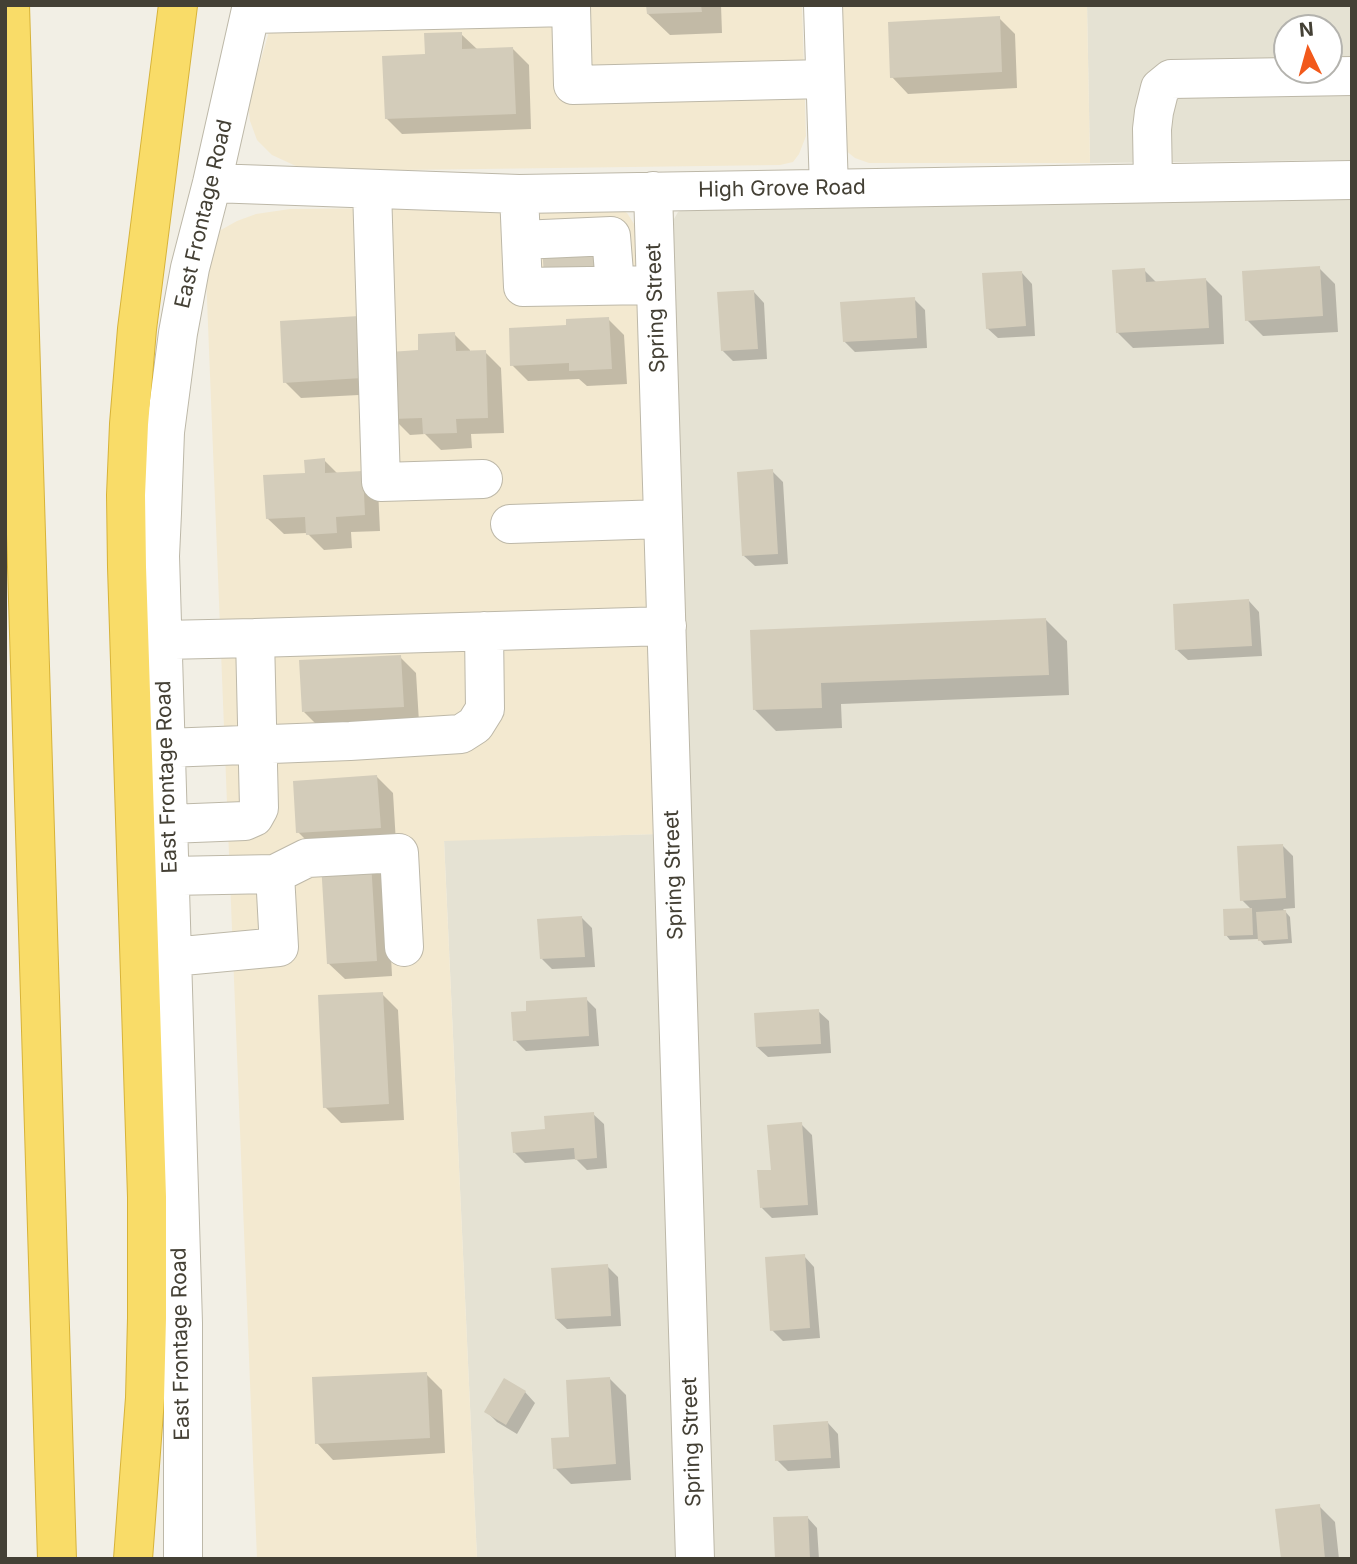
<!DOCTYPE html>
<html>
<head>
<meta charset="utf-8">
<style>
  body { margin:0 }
  #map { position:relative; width:1357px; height:1564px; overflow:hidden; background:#f2efe5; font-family:Inter,sans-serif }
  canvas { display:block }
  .frame { position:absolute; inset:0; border:7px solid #444035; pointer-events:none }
  .north { position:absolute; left:1273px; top:14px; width:70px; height:70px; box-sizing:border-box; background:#fff; border:2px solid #b4b3ae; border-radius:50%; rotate:355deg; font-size:19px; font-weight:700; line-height:28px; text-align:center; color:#444035 }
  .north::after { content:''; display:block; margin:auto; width:24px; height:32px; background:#f2591b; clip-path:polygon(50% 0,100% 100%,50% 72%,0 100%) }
</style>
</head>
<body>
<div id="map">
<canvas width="1357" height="1564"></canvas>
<div class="frame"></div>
<div class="north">N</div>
</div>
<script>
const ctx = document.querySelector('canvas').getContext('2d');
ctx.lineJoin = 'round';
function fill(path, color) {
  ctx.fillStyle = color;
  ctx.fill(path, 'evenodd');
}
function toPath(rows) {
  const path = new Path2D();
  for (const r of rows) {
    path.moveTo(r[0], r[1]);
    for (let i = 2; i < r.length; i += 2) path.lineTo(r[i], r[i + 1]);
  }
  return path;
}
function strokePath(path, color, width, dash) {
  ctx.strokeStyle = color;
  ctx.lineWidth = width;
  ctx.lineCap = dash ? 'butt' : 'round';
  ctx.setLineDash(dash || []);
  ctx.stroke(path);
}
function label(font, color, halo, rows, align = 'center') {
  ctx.font = font + ' Inter,sans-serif';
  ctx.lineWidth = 5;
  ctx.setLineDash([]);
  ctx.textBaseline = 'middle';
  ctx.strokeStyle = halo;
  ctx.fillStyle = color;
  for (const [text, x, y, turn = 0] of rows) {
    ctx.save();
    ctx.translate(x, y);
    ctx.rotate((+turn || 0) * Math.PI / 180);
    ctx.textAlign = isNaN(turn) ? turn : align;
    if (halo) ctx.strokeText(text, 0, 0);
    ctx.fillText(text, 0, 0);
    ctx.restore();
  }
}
const residential = toPath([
  [1087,5,1352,5,1352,160,1090,163],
  [1287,28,1329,28,1329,70,1287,70],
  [1352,192,1352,1559,714,1559,670,226,678,212,689,207],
  [657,834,682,1559,477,1559,444,840]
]);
const commercial = toPath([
  [277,5,802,5,806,136,799,154,793,162,780,165,330,171,296,166,272,155,257,140,250,121,248,103],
  [832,5,1087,5,1090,163,869,163,855,158,845,150],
  [614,206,627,213,636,227,657,834,444,841,477,1559,257,1559,205,249,219,231,237,221,256,214,290,209]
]);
const shadow = toPath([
  [648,5,721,5,722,33,670,35,648,14],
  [999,18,1015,34,1017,88,908,94,892,77],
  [461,34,478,50,513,49,529,65,531,129,402,134,386,118,427,55],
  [1319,268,1335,284,1338,332,1263,336,1247,320],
  [1144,270,1157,283,1206,280,1222,296,1224,344,1133,348,1117,332],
  [1022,273,1032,284,1035,336,998,338,987,328],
  [754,292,764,303,767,359,733,361,722,350],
  [914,299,925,310,927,348,855,352,844,341],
  [358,318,378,394,301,398,285,382],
  [608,319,624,335,627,384,587,386,579,379,528,381,512,365,567,327],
  [454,334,470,350,470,352,485,352,501,368,504,433,471,434,472,448,441,450,425,434,410,435,394,419,420,352],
  [324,460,338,474,378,489,380,531,351,532,352,548,324,550,307,533,284,534,267,518,307,475],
  [772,471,783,482,788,564,755,566,744,556],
  [1249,601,1259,612,1262,656,1188,660,1177,650],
  [1046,620,1067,641,1069,695,841,704,842,728,776,731,755,710,752,631],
  [400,657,416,673,419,722,320,728,304,712],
  [377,777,393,793,396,843,314,848,298,832],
  [1282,845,1293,856,1295,908,1283,909,1290,917,1292,943,1264,945,1259,939,1230,940,1226,935,1251,909,1242,900],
  [371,862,387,878,392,976,345,979,328,963],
  [582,918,592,928,595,967,552,969,542,959],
  [382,994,398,1010,404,1120,341,1123,325,1107],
  [586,999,596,1009,599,1046,526,1051,515,1040,528,1012],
  [818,1011,829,1021,831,1053,768,1057,757,1047],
  [593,1114,604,1124,607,1168,587,1170,576,1159,525,1163,514,1152,547,1131],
  [801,1124,812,1135,818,1215,772,1218,762,1208,772,1171],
  [804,1256,814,1267,820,1338,783,1341,772,1330],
  [607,1266,618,1277,621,1326,567,1329,556,1319],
  [426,1374,442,1390,445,1453,333,1460,317,1443],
  [610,1379,626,1395,631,1480,571,1484,555,1468,571,1439],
  [525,1392,535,1403,517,1434,497,1422,487,1412],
  [828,1423,838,1434,840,1468,788,1471,777,1460],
  [1319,1506,1335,1522,1339,1559,1282,1559],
  [807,1517,817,1528,819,1559,776,1559]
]);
const building = toPath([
  [646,5,701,5,702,12,647,14],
  [1000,16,1002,72,890,78,888,22],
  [462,32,462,49,513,47,516,114,385,119,382,56,425,54,424,33],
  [598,241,600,273,544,277,542,245],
  [1320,266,1323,316,1245,321,1242,271],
  [1145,268,1146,282,1206,278,1209,328,1116,333,1112,270],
  [1022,271,1026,326,986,329,982,273],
  [754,290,758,349,721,351,717,292],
  [915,297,917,338,843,342,840,302],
  [359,316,362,378,283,383,280,321],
  [609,317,612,369,569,371,569,363,510,366,509,328,566,325,566,319],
  [455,332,456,351,486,350,488,418,456,419,457,433,423,434,422,418,392,419,390,352,418,350,418,334],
  [325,458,325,473,363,471,365,515,336,517,337,533,306,535,305,517,266,519,263,475,305,473,304,460],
  [773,469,778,554,742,556,737,472],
  [1249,599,1252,646,1175,650,1173,604],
  [1046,618,1049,675,821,683,822,708,753,710,750,630],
  [401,655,404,707,302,712,299,660],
  [377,775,381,828,296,833,293,781],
  [1283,844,1286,898,1240,901,1237,846],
  [371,861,377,961,327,964,321,863],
  [1252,908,1253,935,1224,936,1223,909],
  [1286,910,1288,939,1258,941,1256,912],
  [582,916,585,957,540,959,537,919],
  [383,992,389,1104,323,1108,318,995],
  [587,997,589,1036,513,1041,511,1012,526,1011,526,1001],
  [819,1009,821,1044,756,1047,754,1013],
  [594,1112,597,1158,575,1160,574,1148,513,1153,511,1132,545,1129,544,1116],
  [802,1122,808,1205,760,1208,757,1170,771,1170,767,1125],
  [805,1254,810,1328,770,1331,765,1257],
  [608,1264,611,1316,555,1319,551,1268],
  [427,1372,430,1438,315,1444,312,1377],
  [610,1377,616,1464,553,1469,551,1438,569,1437,566,1380],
  [504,1378,526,1391,506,1425,484,1412],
  [828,1421,831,1458,775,1461,773,1425],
  [1320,1504,1325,1559,1281,1559,1275,1509],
  [808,1516,810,1559,775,1559,773,1517]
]);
const minor = toPath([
  [823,5,829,189],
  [250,14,571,7,573,85,825,79],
  [212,183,519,194,1352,180],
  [1153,183,1152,129,1154,112,1160,88,1171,79,1352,76],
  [372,189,381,482,483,479],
  [653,191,695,1559],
  [519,194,523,287,655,285],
  [521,240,611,236,615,285],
  [510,524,663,519],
  [255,638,667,626],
  [163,640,255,638,259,808,254,817,245,821,169,824],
  [166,748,350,741,461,734,475,725,485,709,484,631],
  [275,874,307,858,399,853,404,947],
  [170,876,275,874,279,947,172,957],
  [183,1559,183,1323,160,556,162,513,165,432,178,333,190,268,212,183,252,5]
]);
const highway = toPath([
  [10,5,57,1559],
  [133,1559,145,1398,147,1318,147,1197,127,567,126,495,129,424,137,329,178,5]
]);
const streetNames = [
  ["High Grove Road",782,189,-1],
  ["East Frontage Road",204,214,-77],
  ["Spring Street",656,308,-92],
  ["East Frontage Road",167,777,-92],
  ["Spring Street",674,875,-92],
  ["East Frontage Road",181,1344,-91],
  ["Spring Street",692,1442,-92]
];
fill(residential, '#e5e2d3');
fill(commercial, '#f3e9d0');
fill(shadow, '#0003');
fill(building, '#d3ccba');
strokePath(minor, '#bdb8a8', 40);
strokePath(highway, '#d7b339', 40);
strokePath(minor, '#fff', 38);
strokePath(highway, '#f9dc68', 38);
label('21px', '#444035', '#fff', streetNames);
</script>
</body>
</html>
